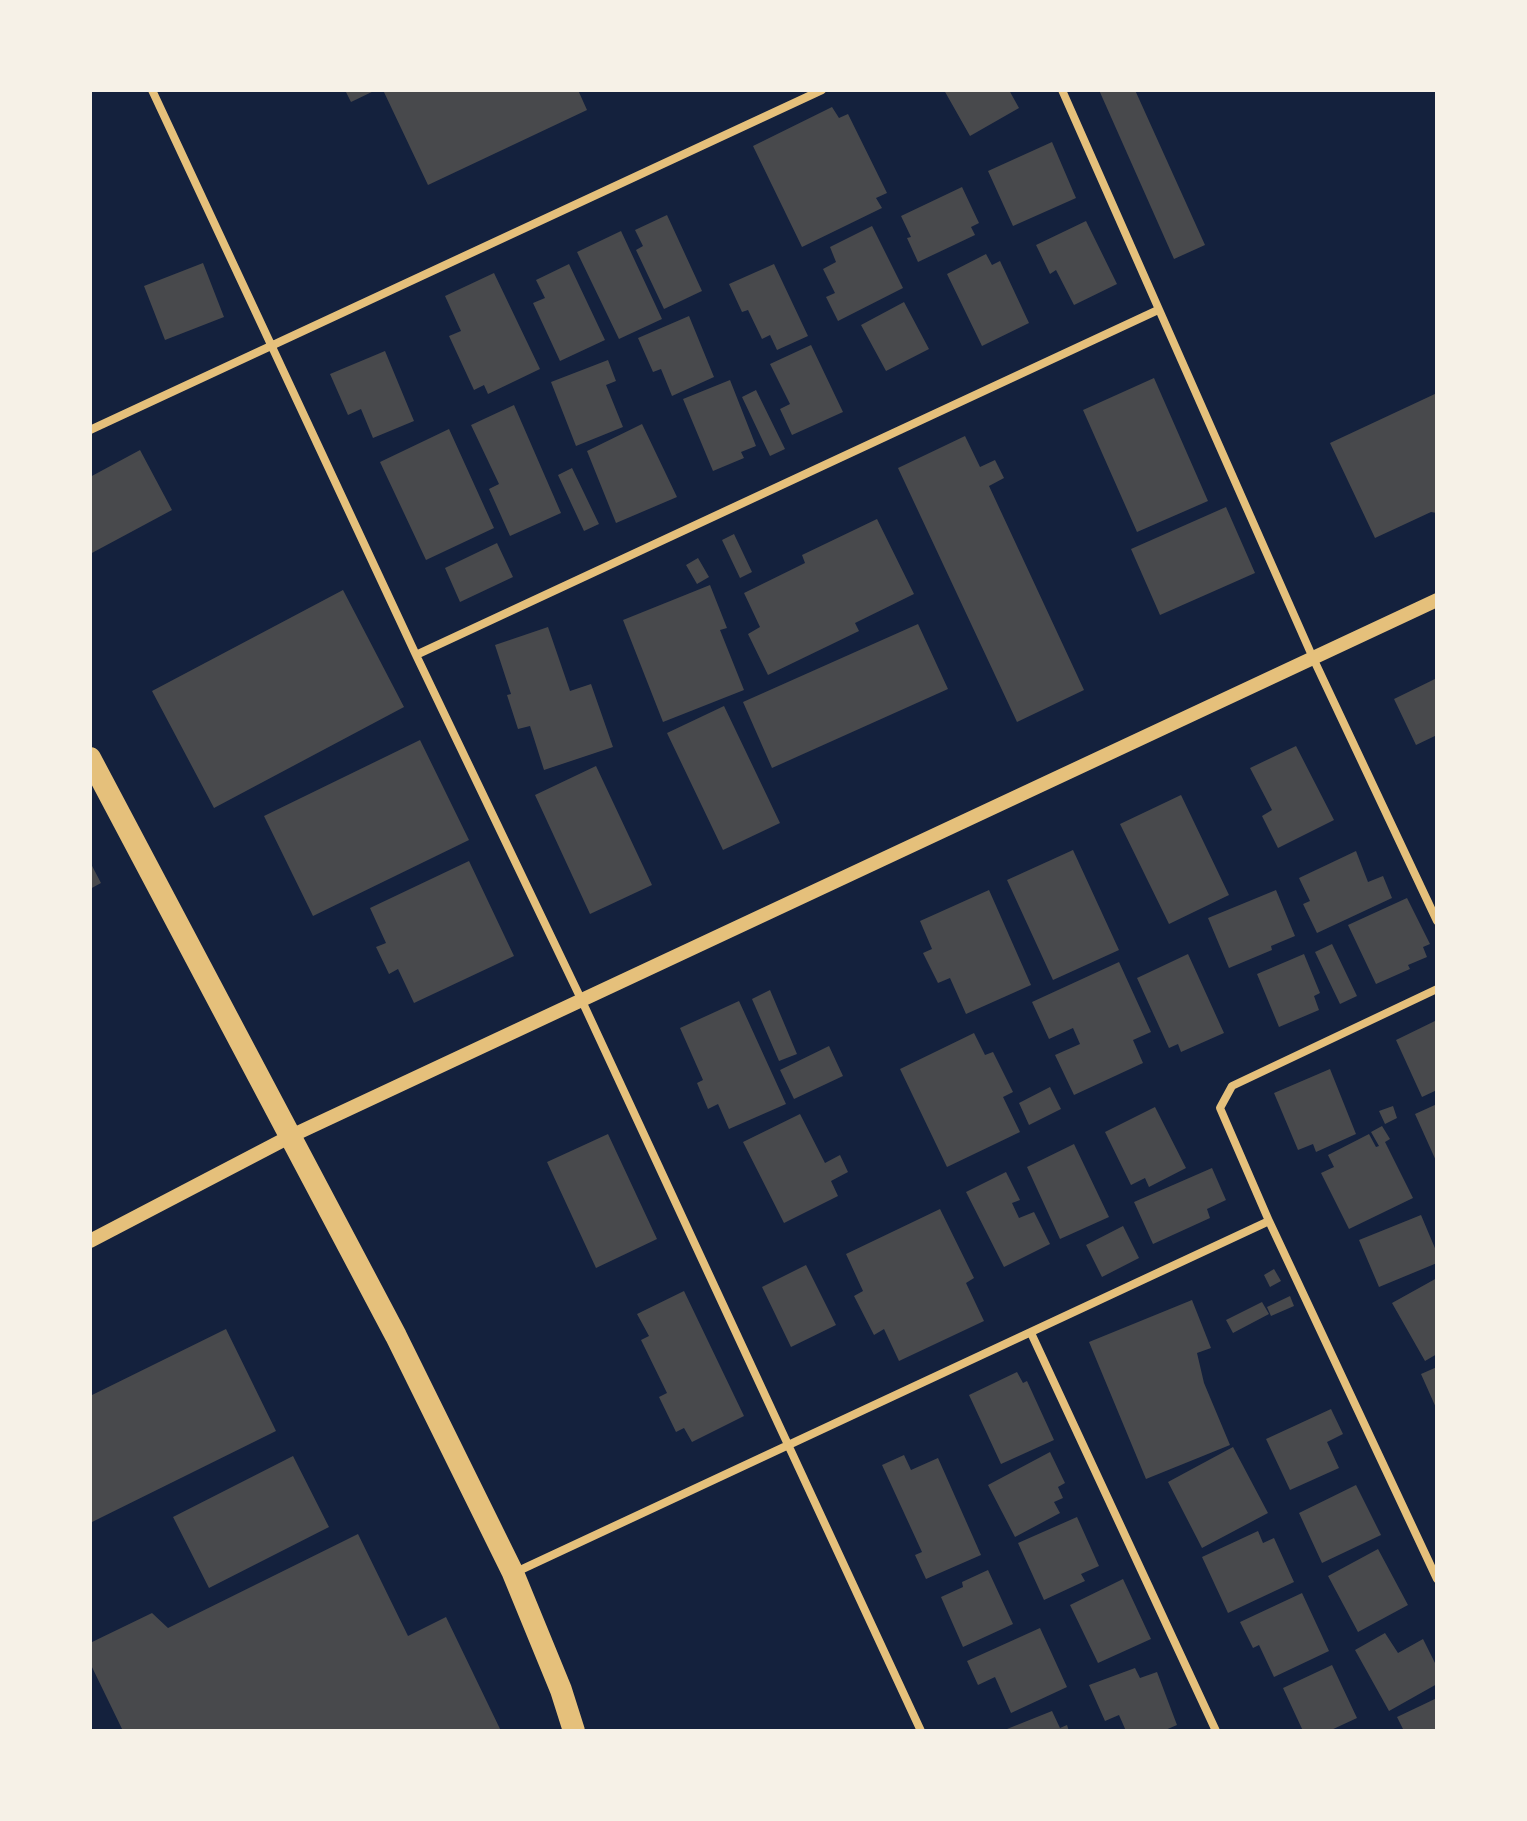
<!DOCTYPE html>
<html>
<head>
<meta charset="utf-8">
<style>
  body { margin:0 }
  #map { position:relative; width:1527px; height:1821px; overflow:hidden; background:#14213d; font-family:"Fira Sans Condensed",sans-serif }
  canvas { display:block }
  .frame { position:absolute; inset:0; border:92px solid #f6f1e7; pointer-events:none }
</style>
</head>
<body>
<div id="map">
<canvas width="1527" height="1821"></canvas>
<div class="frame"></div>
</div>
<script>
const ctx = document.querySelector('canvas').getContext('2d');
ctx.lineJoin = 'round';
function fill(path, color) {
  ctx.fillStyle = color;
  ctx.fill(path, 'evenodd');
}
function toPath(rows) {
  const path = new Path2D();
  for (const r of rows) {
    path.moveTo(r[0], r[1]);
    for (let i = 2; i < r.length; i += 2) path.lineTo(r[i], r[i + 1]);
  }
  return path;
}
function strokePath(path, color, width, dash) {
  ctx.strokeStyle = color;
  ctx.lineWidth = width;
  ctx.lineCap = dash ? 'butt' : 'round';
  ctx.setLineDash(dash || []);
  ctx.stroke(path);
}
const building = toPath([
  [345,90,376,90,351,102],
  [383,90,578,90,587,110,428,185],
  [944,90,1009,90,1019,108,970,136],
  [1099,90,1135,90,1205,245,1174,259],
  [832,107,839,118,848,114,887,193,876,198,882,208,802,247,753,146],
  [1052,142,1076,198,1013,226,988,171],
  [962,187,979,223,971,227,975,235,918,262,907,238,911,237,901,216],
  [667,215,702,291,664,309,636,250,643,246,635,230],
  [1086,221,1117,284,1074,305,1056,270,1050,274,1036,245],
  [872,226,903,288,838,321,826,297,835,293,823,269,836,262,830,247],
  [621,231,662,319,619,339,577,252],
  [986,254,992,265,1000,261,1029,323,982,346,947,274],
  [203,263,224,317,165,340,144,286],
  [569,264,605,340,560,361,533,303,545,298,536,280],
  [774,264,808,336,777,350,770,335,762,339,748,310,742,312,729,284],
  [494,273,540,369,488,394,484,385,474,390,449,336,461,331,445,296],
  [904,302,929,349,886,371,861,325],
  [689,316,714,377,672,396,661,369,653,372,638,338],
  [811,345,843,412,792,435,780,409,790,404,770,364],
  [385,351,414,421,373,438,361,409,348,415,330,374],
  [608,360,616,381,606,385,623,427,576,446,551,382],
  [1154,378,1208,501,1137,532,1083,410],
  [730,380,756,446,741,452,744,458,713,471,683,399],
  [756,390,785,449,770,456,742,397],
  [1437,393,1437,513,1431,512,1375,538,1330,443],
  [514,405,561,513,510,536,489,489,499,484,471,425],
  [642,424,677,497,616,523,587,451],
  [449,429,494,528,426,560,380,462],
  [965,436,980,467,995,460,1004,478,989,486,1084,690,1017,722,898,468],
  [140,450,172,510,90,554,90,477],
  [572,468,599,524,584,531,558,475],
  [1226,507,1255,573,1160,615,1131,549],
  [877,519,914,594,855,623,859,631,768,675,748,634,760,627,744,593,805,563,802,555],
  [734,534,752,572,740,578,722,540],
  [497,543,513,577,460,602,445,568],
  [698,558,709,577,697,584,686,565],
  [710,585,727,628,720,630,744,690,663,722,623,620],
  [343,590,404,707,214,808,152,691],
  [918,624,948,689,772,768,743,702],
  [548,627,570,691,591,684,613,747,544,770,530,726,518,729,507,695,511,694,495,645],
  [1437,678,1437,735,1416,745,1394,699],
  [724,706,780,823,723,850,667,733],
  [420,740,469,840,313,916,264,816],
  [1296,746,1334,820,1278,848,1262,816,1272,810,1250,768],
  [596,766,652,885,590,914,535,795],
  [1181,795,1229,895,1169,924,1120,824],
  [1073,850,1119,950,1053,980,1007,880],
  [1356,851,1368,882,1383,876,1392,898,1317,933,1303,904,1310,901,1299,878],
  [469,861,514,956,414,1003,398,969,389,974,376,947,386,943,370,908],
  [90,862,101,883,90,889],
  [989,890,1031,985,966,1014,950,978,938,983,923,953,932,949,920,921],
  [1276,890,1295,936,1271,946,1272,950,1229,968,1208,918],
  [1407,898,1430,944,1423,947,1427,957,1408,965,1410,969,1376,984,1348,925],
  [1332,944,1357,996,1340,1004,1315,952],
  [1188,954,1224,1033,1181,1052,1178,1044,1169,1048,1137,978],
  [1304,954,1320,993,1314,996,1319,1010,1279,1027,1257,974],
  [1119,962,1151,1032,1133,1040,1143,1063,1074,1095,1055,1055,1080,1044,1073,1028,1049,1039,1032,1002],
  [770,990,797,1054,779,1061,752,999],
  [739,1001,786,1104,729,1129,718,1104,708,1109,697,1083,703,1080,680,1028],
  [1437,1020,1437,1090,1422,1097,1396,1040],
  [974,1033,985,1055,993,1052,1013,1092,1003,1097,1020,1132,947,1167,900,1069],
  [829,1046,843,1076,794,1099,780,1070],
  [1330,1069,1356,1134,1316,1152,1313,1144,1298,1150,1274,1093],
  [1050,1087,1061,1109,1029,1125,1019,1103],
  [1437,1104,1437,1163,1415,1114],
  [1393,1106,1397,1118,1385,1124,1379,1111],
  [1155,1107,1186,1168,1149,1187,1145,1178,1131,1185,1105,1132],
  [800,1114,825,1163,840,1155,848,1172,831,1181,838,1196,784,1223,743,1142],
  [1382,1126,1390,1139,1385,1142,1413,1198,1349,1229,1321,1173,1334,1167,1328,1155,1369,1134,1376,1147,1379,1146,1371,1132],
  [608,1134,657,1239,596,1268,547,1162],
  [1074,1144,1109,1217,1060,1239,1027,1167],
  [1212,1168,1226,1200,1207,1209,1210,1218,1153,1244,1134,1202],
  [1006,1172,1020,1200,1012,1203,1019,1218,1034,1212,1050,1244,1004,1267,966,1192],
  [940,1209,974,1278,966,1283,984,1321,899,1361,884,1329,874,1335,854,1296,863,1291,846,1254],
  [1421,1215,1437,1253,1437,1263,1379,1287,1359,1240],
  [1123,1226,1139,1258,1102,1277,1086,1245],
  [806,1265,836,1325,791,1347,762,1287],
  [1274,1269,1281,1281,1270,1287,1264,1275],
  [1437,1278,1437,1354,1425,1361,1392,1303],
  [684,1291,744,1416,692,1442,684,1428,676,1432,659,1397,667,1393,641,1340,649,1336,637,1314],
  [1290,1296,1294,1306,1271,1316,1267,1307],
  [1192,1300,1211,1348,1197,1353,1204,1383,1230,1445,1146,1479,1089,1342],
  [1262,1302,1269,1314,1233,1333,1226,1320],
  [226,1329,276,1431,90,1523,90,1396],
  [1437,1367,1437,1410,1421,1374],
  [1017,1372,1023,1383,1027,1381,1054,1440,1001,1464,969,1395],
  [1331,1409,1343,1434,1327,1442,1339,1468,1290,1490,1266,1439],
  [1233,1447,1268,1513,1202,1548,1168,1482],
  [1050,1452,1065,1483,1058,1487,1063,1498,1054,1502,1060,1513,1015,1537,988,1485],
  [904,1455,911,1470,938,1458,981,1555,926,1579,915,1555,922,1552,882,1465],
  [293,1456,329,1527,209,1588,173,1517],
  [1356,1485,1381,1535,1322,1563,1299,1513],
  [1077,1517,1099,1566,1081,1574,1085,1581,1044,1600,1018,1543],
  [1258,1531,1263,1543,1274,1538,1294,1582,1228,1613,1202,1557],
  [358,1534,408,1636,446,1617,501,1731,123,1731,90,1663,90,1643,152,1613,168,1628],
  [1378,1549,1408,1605,1358,1632,1328,1576],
  [988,1570,1013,1624,963,1647,941,1597,963,1587,962,1582],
  [1123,1579,1151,1639,1098,1663,1070,1605],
  [1302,1593,1329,1651,1274,1677,1259,1645,1253,1648,1240,1622],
  [1040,1628,1067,1687,1011,1713,995,1677,978,1685,967,1661],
  [1385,1633,1398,1653,1423,1639,1437,1667,1437,1684,1389,1711,1355,1650],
  [1332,1665,1357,1718,1329,1731,1303,1731,1283,1688],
  [1135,1668,1140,1678,1157,1672,1177,1725,1163,1731,1126,1731,1119,1715,1105,1721,1089,1685],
  [1437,1698,1437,1731,1404,1731,1397,1717],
  [1052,1711,1060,1728,1067,1725,1069,1731,1002,1731]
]);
const minor = toPath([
  [152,90,416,655,582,1001,921,1731],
  [1062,90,1313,658,1437,921],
  [90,430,822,90],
  [416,655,1158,310],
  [1437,989,1232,1086,1220,1108,1269,1221,1437,1579],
  [1031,1333,1216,1731],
  [516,1572,1269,1221]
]);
const tertiary = toPath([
  [90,1241,291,1136,1437,600]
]);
const trunk = toPath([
  [90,758,396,1336,513,1573,561,1690,574,1731]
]);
fill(building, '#48494c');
strokePath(minor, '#e5c07b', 8);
strokePath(tertiary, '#e5c07b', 14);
strokePath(trunk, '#e5c07b', 22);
</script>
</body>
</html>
